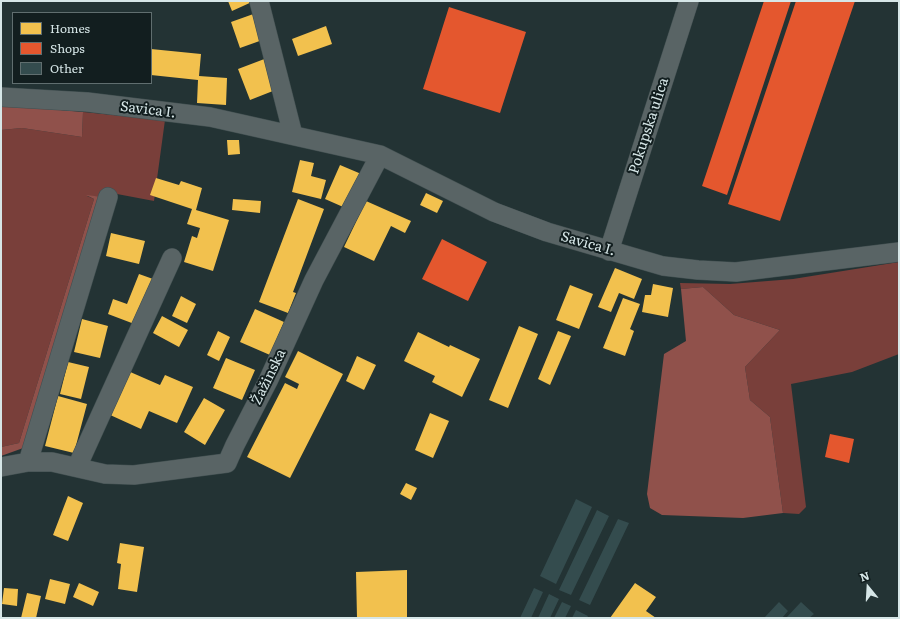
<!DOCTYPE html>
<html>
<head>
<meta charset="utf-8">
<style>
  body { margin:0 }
  #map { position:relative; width:900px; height:619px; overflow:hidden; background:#233334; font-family:Literata,serif }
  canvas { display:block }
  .frame { position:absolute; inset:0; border:2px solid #d6e6e7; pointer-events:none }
  .legend { position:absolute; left:12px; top:12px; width:140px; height:72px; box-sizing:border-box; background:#121e1f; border:1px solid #606e6f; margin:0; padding:5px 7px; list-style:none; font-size:12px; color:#d6e6e7 }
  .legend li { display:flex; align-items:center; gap:8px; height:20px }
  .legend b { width:20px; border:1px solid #606e6f }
  .north { position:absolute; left:848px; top:567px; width:40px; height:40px; -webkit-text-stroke:3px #121e1f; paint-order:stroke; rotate:342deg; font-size:11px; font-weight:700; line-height:16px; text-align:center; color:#d6e6e7 }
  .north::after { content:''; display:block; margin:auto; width:14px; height:18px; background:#d6e6e7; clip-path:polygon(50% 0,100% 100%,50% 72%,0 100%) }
</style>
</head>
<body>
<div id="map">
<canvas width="900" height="619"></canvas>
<div class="frame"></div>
<ul class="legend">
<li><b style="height:11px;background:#f2c14e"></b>Homes</li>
<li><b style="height:11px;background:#e4572e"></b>Shops</li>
<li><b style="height:11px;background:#344c4e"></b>Other</li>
</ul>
<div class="north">N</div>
</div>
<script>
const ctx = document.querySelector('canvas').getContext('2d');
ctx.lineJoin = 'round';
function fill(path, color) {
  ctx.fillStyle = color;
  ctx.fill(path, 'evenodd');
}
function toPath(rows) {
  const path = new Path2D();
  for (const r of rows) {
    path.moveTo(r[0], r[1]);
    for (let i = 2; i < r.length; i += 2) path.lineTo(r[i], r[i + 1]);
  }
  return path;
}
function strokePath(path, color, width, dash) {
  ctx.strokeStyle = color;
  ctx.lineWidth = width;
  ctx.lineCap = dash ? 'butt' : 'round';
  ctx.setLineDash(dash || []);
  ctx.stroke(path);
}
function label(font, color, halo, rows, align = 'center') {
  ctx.font = font + ' Literata,serif';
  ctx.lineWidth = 4;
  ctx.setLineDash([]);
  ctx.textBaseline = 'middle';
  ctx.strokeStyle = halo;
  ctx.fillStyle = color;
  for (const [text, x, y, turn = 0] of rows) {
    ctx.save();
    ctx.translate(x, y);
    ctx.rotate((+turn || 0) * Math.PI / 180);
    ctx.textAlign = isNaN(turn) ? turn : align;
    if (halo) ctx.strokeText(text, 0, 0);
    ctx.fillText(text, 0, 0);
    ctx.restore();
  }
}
const green = toPath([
  [83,112,165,120,154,201,117,194,103,197,87,196,94,199,19,443,1,447,1,130,22,128,82,137],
  [899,262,899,354,852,372,791,384,806,507,799,514,783,513,770,417,750,400,745,367,780,330,734,315,703,287,681,289,680,283,730,284,793,279]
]);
const forest = toPath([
  [1,106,28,107,83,112,82,137,22,128,1,130],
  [86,195,103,197,26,447,1,456,1,447,19,443,94,199],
  [703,287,734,315,780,330,745,367,750,400,770,417,783,513,743,518,662,515,650,508,647,494,664,354,686,341,681,289]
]);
const homes = toPath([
  [228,1,254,1,232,11],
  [259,12,268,38,240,48,231,22],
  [326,26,332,44,298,56,292,39],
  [151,49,201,54,199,76,227,78,226,105,197,103,198,80,151,75],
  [267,58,278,89,250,100,238,69],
  [227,140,239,140,240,154,228,155],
  [300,160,314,163,311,176,326,180,321,199,292,192],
  [340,165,366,176,350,210,325,199],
  [156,178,179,185,181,181,202,188,196,210,229,220,213,271,184,262,192,236,197,238,200,228,187,224,192,209,150,195],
  [426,193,443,201,437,213,420,205],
  [233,199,261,201,260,213,232,210],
  [298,199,324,209,293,292,296,293,288,313,259,302],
  [366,201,411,221,405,233,391,226,374,261,344,247],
  [111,233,145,241,139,264,106,256],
  [615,268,642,279,634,299,619,293,611,312,598,307],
  [139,274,153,279,137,325,108,314,113,299,127,304],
  [653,284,673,288,668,317,642,312,645,295,651,295],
  [570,285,593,294,579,329,556,320],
  [181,296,196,304,187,323,172,316],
  [623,298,640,304,630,329,634,331,625,356,603,348],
  [255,309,284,322,270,355,240,342],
  [162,316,188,330,179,347,153,333],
  [82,319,108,326,100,358,74,352],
  [519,326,538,334,508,408,489,400],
  [218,331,230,337,219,361,207,355],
  [558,331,571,336,550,385,538,379],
  [418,332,449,347,450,345,480,359,462,397,432,382,435,376,404,361],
  [298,351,343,374,290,478,247,457,285,383,297,389,299,384,285,377],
  [357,356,376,365,364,390,346,381],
  [226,358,255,370,242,400,213,388],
  [68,362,89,367,81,399,60,394],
  [128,371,160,385,165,375,193,387,177,423,149,411,141,429,108,414],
  [58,396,87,404,74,453,45,446],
  [204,398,225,410,205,445,184,432],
  [430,413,449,421,433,458,415,450],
  [406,483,417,488,411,500,400,494],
  [68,496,83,503,68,541,53,535],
  [120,543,144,547,137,592,118,589,121,564,117,563],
  [407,570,407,618,357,618,356,572],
  [50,579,70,584,65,604,45,599],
  [79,583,99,592,93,606,73,597],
  [635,583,656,597,646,611,656,618,610,618],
  [4,588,18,589,17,606,2,604],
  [27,593,41,596,36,618,21,618]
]);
const shops = toPath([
  [764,1,791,1,727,195,702,186],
  [796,1,855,1,780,221,728,204],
  [449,7,526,32,500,113,423,89],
  [442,239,487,262,468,301,422,279],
  [830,434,854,439,849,463,825,457]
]);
const building = toPath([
  [576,499,592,507,556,584,540,576],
  [597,510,609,516,571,595,559,590],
  [618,519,629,523,590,605,579,600],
  [534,588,543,592,531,618,520,618],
  [549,594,559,599,550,618,538,618],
  [562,602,571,606,565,618,554,618],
  [779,602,788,611,782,618,764,618],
  [801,602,814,614,809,618,786,618],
  [576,610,588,616,587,618,572,618]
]);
const minor = toPath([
  [259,1,293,135],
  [1,97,87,102,210,117,380,155,494,212,547,232,663,266,698,270,736,272,899,252],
  [609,251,689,1],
  [28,462,108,197],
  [1,467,28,462,52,462,105,474,134,475,227,463,235,445,268,381,314,280,380,155],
  [77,467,172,258]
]);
const streetNames = [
  ["Savica I.",148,110,7],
  ["Pokupska ulica",649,126,-72],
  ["Savica I.",588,244,16],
  ["Žažinska",269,377,-64]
];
fill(green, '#793f3a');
fill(forest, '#90514b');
fill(homes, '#f2c14e');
fill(shops, '#e4572e');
fill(building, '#344c4e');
strokePath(minor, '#414f50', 20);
strokePath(minor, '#596465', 19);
label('14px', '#d6e6e7', '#121e1f', streetNames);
</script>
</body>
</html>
